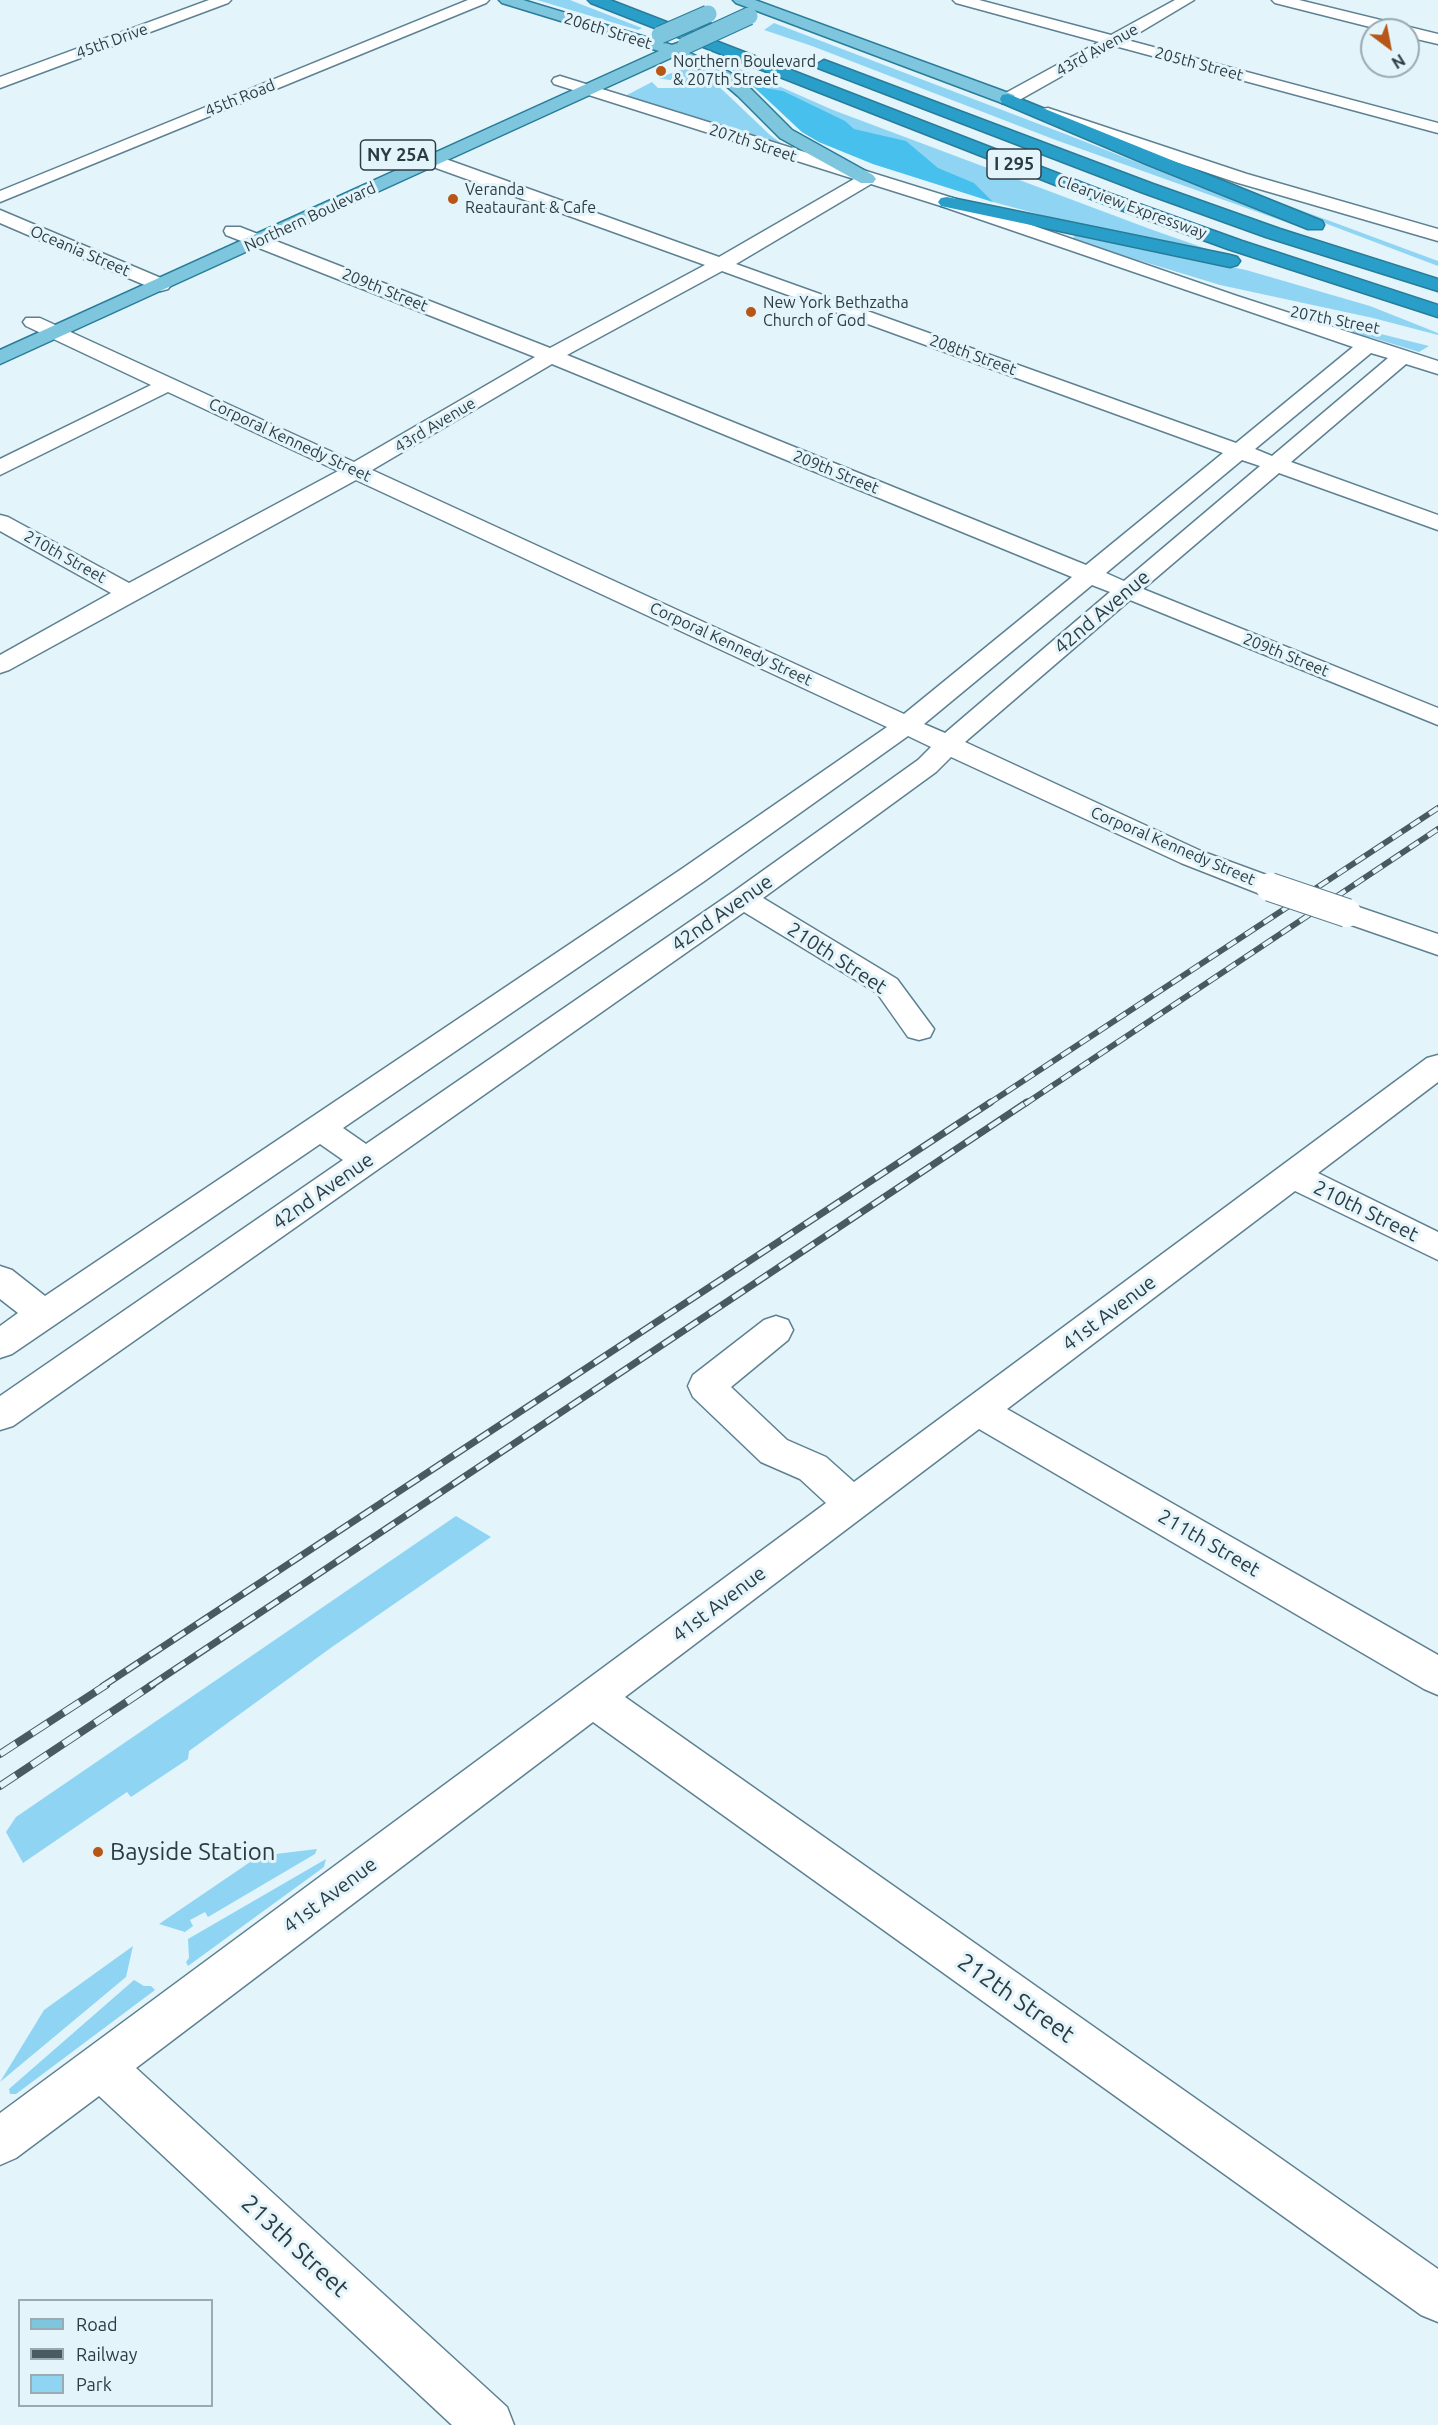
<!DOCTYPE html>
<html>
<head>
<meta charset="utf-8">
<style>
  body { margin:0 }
  #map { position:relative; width:1438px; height:2425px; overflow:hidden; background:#e4f4fb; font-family:Ubuntu,sans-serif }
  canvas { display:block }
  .legend { position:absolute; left:18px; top:2299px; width:195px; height:108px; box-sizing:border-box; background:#e4f4fb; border:2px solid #9aaab1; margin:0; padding:8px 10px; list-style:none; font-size:18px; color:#2c3c43 }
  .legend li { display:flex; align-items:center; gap:12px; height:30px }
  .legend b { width:30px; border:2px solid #9aaab1 }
  .north { position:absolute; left:1360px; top:18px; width:60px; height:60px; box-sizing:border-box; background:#e4f4fb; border:2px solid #9aaab1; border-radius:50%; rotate:148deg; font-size:16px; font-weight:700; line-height:24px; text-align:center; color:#2c3c43 }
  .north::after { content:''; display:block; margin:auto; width:21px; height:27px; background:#b75617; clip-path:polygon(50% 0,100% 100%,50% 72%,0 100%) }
</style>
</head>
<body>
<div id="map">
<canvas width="1438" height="2425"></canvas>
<ul class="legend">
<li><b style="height:8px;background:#7ec5de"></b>Road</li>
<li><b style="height:8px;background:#4a5a61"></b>Railway</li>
<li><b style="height:16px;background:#8fd5f3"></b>Park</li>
</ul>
<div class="north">N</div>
</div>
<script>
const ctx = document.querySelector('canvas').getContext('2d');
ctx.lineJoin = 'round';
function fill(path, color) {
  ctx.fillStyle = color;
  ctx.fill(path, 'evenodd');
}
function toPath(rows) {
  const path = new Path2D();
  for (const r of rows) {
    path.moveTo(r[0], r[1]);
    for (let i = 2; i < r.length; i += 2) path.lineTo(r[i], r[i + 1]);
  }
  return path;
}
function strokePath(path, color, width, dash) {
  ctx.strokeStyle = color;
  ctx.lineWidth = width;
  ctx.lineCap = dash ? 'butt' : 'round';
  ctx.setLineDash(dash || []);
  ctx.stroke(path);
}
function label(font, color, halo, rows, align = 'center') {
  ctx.font = font + ' Ubuntu,sans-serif';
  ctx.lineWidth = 6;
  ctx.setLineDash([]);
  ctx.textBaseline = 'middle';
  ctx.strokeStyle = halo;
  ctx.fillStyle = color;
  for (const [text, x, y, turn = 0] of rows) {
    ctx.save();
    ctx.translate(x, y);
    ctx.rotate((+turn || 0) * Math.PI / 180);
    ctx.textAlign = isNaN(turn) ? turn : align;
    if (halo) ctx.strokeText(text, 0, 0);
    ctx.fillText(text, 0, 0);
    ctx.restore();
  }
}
const green = toPath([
  [537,0,570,0,642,28,638,30],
  [774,23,1073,137,1308,230,1053,139,812,46,764,30],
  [715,58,833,110,1150,229,1230,257,1105,232,993,202,873,164,819,142,802,132,745,79],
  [688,67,710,78,770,135,789,149,625,96,652,82,658,88,674,88,677,84,675,81,658,78],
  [1161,161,1168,161,1438,261,1438,266],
  [1075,235,1246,270,1370,306,1438,333,1438,335,1373,318,1220,285,1072,240],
  [1300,319,1349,326,1429,346,1419,352,1370,337,1359,338],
  [456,1516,491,1537,332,1647,196,1746,189,1751,188,1759,131,1797,127,1792,23,1863,6,1832,16,1817],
  [317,1849,315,1854,208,1917,205,1912,190,1920,193,1926,185,1932,159,1924,259,1856],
  [326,1859,324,1867,188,1966,186,1962,189,1958,188,1939],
  [133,1946,126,1977,0,2082,44,2010],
  [134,1980,144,1986,151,1986,155,1990,16,2094,10,2094,9,2089]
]);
const forest = toPath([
  [753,86,783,91,845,121,854,129,906,141,938,168,974,183,993,202,873,164,819,142,802,132]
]);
const minor = toPath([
  [209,0,231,0,228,3,0,88,0,77,209,0],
  [468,0,489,0,486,3,0,202,0,191,468,0],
  [953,0,979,0,1111,35,1175,0,1194,0,1127,40,1438,123,1438,133,1115,46,1014,103,1002,103,1000,99,1002,95,1099,42,956,3,953,0],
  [1272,0,1299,0,1438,34,1438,44,1408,37,1408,30,1382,30,1275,3,1272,0],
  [560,76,953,198,1237,296,1438,361,1438,374,1406,364,1291,462,1438,515,1438,530,1279,473,1143,589,1438,708,1438,725,1130,600,965,742,1201,851,1280,880,1284,887,1280,894,1270,896,1260,894,1181,863,951,757,936,772,763,898,897,979,934,1029,930,1037,919,1040,908,1037,877,993,744,912,13,1426,0,1430,0,1396,343,1160,320,1144,12,1354,0,1358,0,1326,18,1313,0,1299,0,1266,12,1270,45,1296,683,868,887,727,356,480,9,670,0,673,0,655,111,593,0,531,0,515,8,517,129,583,338,471,168,392,0,475,0,459,151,385,26,326,23,322,26,318,40,318,354,462,535,357,226,235,224,231,226,227,240,227,550,348,705,265,400,155,397,151,400,147,412,147,719,257,854,179,554,84,552,81,554,78,560,76],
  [871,184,941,206,1353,347,1236,443,736,264,871,184],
  [722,271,1223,453,1086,565,567,355,722,271],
  [1371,353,1388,358,1272,456,1255,449,1371,353],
  [552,364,1072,577,904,714,372,470,552,364],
  [1242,460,1260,466,1124,581,1106,573,1242,460],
  [1092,585,1110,592,945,733,924,724,1092,585],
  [908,736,931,747,918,760,733,892,366,1144,343,1128,703,882,908,736],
  [1048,108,1247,174,1438,229,1438,241,1235,182,1042,117,1040,113,1042,109,1048,108],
  [0,210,168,281,171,285,168,289,161,291,154,289,0,223,0,210],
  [1347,903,1438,934,1438,955,1337,920,1333,913,1337,906,1347,903],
  [1438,1055,1438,1082,1318,1173,1438,1232,1438,1260,1295,1191,1007,1409,1438,1655,1438,1695,1424,1689,979,1429,625,1697,1438,2269,1438,2322,1421,2315,593,1722,136,2068,507,2407,514,2425,452,2425,99,2096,16,2158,0,2165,0,2113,826,1503,800,1479,761,1462,693,1397,688,1386,693,1375,764,1320,776,1316,788,1320,793,1330,788,1340,731,1387,787,1440,826,1457,854,1482,1427,1058,1438,1055]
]);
const major = toPath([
  [499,0,523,0,672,45,686,40,692,42,694,45,686,51,729,72,750,88,792,130,873,175,876,179,873,183,861,183,780,138,738,96,717,78,673,57,0,364,0,350,659,51,502,3,499,0],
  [733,0,755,0,1014,95,1016,99,1014,103,1002,103,736,3,733,0]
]);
const highway = toPath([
  [588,0,610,0,1111,194,1242,241,1438,305,1438,317,1228,249,1099,202,591,3,588,0],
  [824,60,1153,184,1280,229,1438,279,1438,291,1266,237,1141,192,818,68,816,65,824,60],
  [1008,94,1322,221,1324,225,1322,229,1308,229,1146,164,1002,103,1000,99,1002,95,1008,94],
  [947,197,1230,255,1237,257,1240,261,1237,265,1230,267,941,206,938,202,941,198,947,197]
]);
const railFar2 = toPath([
  [988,1104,1438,808],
  [1025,1104,1438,829]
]);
const railFar1 = toPath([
  [103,1686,991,1102],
  [150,1686,1027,1102]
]);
const rail = toPath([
  [0,1754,106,1685],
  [0,1786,152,1685]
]);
const minorBridge = toPath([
  [1270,887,1347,913]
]);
const majorBridge = toPath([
  [660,35,708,14],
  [686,45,749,16]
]);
const markers = [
  [661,71,6,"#b75617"],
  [453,199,6,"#b75617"],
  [751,312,6,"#b75617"],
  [98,1852,6,"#b75617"]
];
const farStreetnames = [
  ["206th Street",608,31,17],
  ["45th Drive",112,41,-20],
  ["43rd Avenue",1097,50,-29],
  ["205th Street",1199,64,15],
  ["45th Road",240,98,-22],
  ["207th Street",753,143,18],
  ["Clearview Expressway",1132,207,20],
  ["Northern Boulevard",310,217,-25],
  ["Oceania Street",80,251,23],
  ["209th Street",385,290,22],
  ["207th Street",1335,320,11],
  ["208th Street",973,355,20],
  ["43rd Avenue",435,425,-31],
  ["Corporal Kennedy Street",290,440,25],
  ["209th Street",836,472,22],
  ["210th Street",65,557,29],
  ["Corporal Kennedy Street",731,644,25],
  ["209th Street",1286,655,22],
  ["Corporal Kennedy Street",1173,846,23]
];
const farPoinames = [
  ["Northern Boulevard",673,62],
  ["& 207th Street",673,80],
  ["Veranda",465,190],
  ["Reataurant & Cafe",465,208],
  ["New York Bethzatha",763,303],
  ["Church of God",763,321]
];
const shields = [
  [398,155,75],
  [1014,164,54]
];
const shieldNames = [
  ["NY 25A",398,155],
  ["I 295",1014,164]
];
const streetNames = [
  ["42nd Avenue",1102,612,-40],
  ["42nd Avenue",722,913,-35],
  ["210th Street",837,958,33],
  ["42nd Avenue",323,1191,-35],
  ["210th Street",1366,1211,26],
  ["41st Avenue",1109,1313,-37],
  ["211th Street",1209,1543,30],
  ["41st Avenue",719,1604,-37],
  ["41st Avenue",330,1895,-37]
];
const nearPoinames = [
  ["Bayside Station",110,1852]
];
const nearStreetnames = [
  ["212th Street",1016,1998,35],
  ["213th Street",295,2246,43]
];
fill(green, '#8fd5f3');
fill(forest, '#48c0ee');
strokePath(minor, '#5d8192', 3);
strokePath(major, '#297c99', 3);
strokePath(highway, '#297c99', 3);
fill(minor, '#fff');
fill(major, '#7ec5de');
fill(highway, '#289ec8');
strokePath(railFar2, '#4a5a61', 6);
strokePath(railFar1, '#4a5a61', 7);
strokePath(rail, '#4a5a61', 8);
strokePath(railFar2, '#e4f4fb', 4, [11]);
strokePath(railFar1, '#e4f4fb', 4.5, [14]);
strokePath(rail, '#e4f4fb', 6, [19]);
strokePath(minorBridge, '#5d8192', 30, []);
strokePath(majorBridge, '#297c99', 19, []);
strokePath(minorBridge, '#fff', 28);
strokePath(majorBridge, '#7ec5de', 17);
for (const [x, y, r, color] of markers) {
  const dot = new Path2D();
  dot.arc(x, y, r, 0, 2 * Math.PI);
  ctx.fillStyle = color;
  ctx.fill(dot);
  strokePath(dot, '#e4f4fb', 2);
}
label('16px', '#2c3c43', '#e4f4fb', farStreetnames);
label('16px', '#2c3c43', '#e4f4fb', farPoinames, 'left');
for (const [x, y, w] of shields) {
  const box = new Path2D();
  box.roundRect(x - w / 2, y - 15, w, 30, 4.5);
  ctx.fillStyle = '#e4f4fb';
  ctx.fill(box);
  strokePath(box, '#2c3c43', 1.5);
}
label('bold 18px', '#2c3c43', null, shieldNames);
label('20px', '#2c3c43', '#e4f4fb', streetNames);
label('24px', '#2c3c43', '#e4f4fb', nearPoinames, 'left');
label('24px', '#2c3c43', '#e4f4fb', nearStreetnames);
</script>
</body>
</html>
